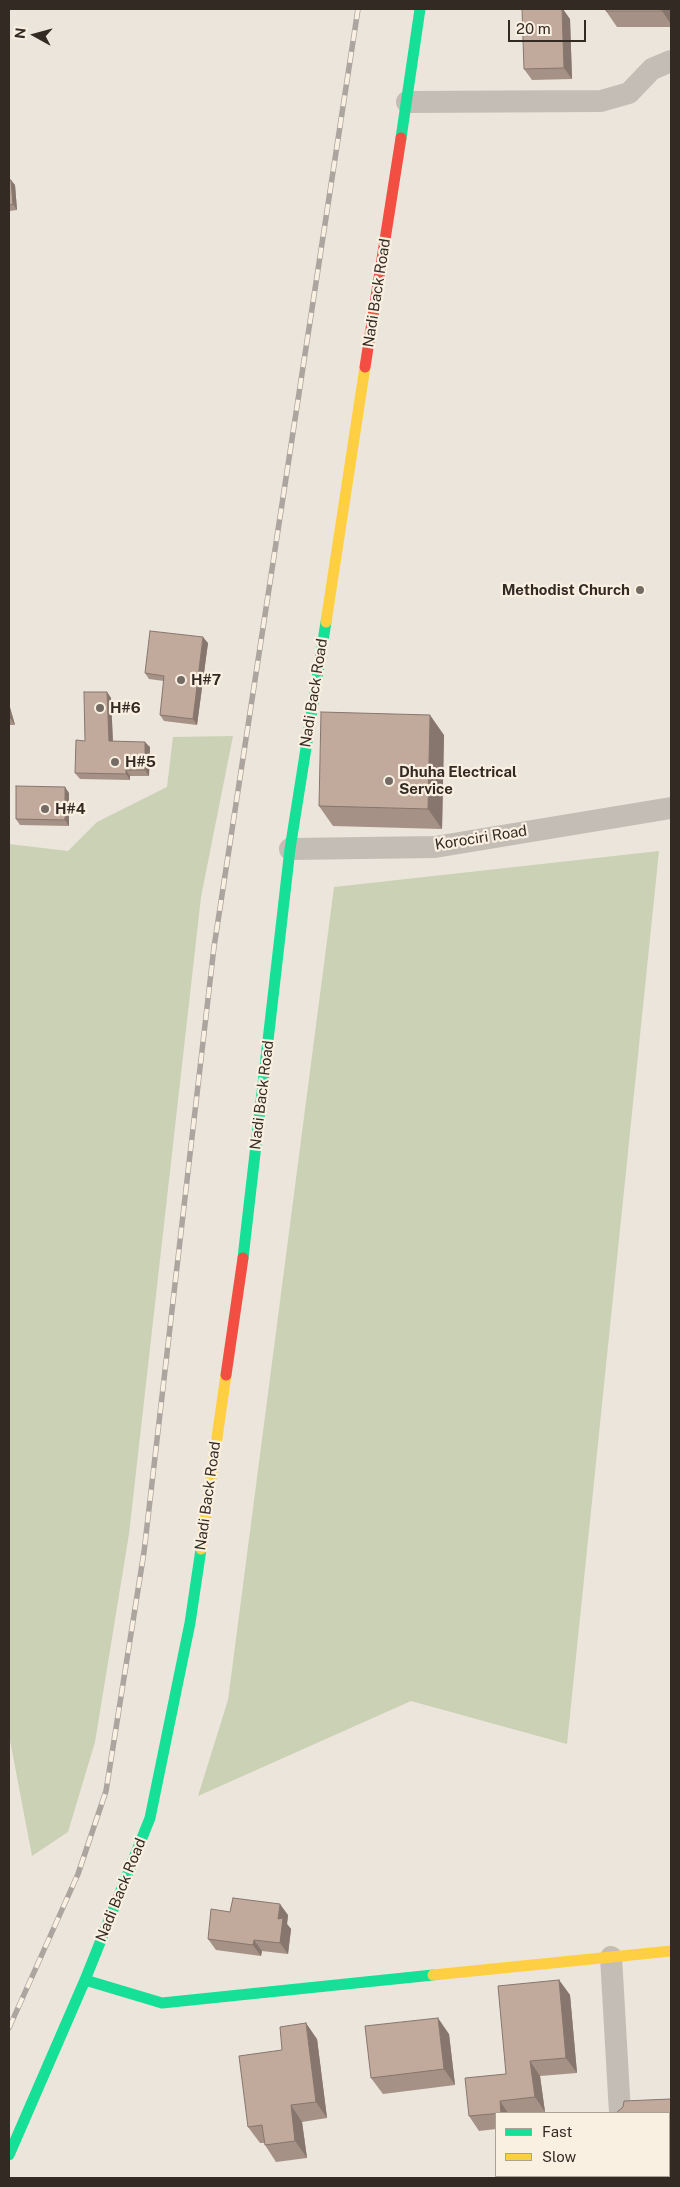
<!DOCTYPE html>
<html>
<head>
<meta charset="utf-8">
<style>
  body { margin:0 }
  #map { position:relative; width:680px; height:2187px; overflow:hidden; background:#ece5db; font-family:"Public Sans",sans-serif }
  canvas { display:block }
  .frame { position:absolute; inset:0; border:10px solid #342a24; pointer-events:none }
  .legend { position:absolute; left:495px; top:2112px; width:175px; height:65px; box-sizing:border-box; background:#faf0e1; border:1px solid #aba195; margin:0; padding:6px 9px; list-style:none; font-size:15px; color:#342a24 }
  .legend li { display:flex; align-items:center; gap:10px; height:25px }
  .legend b { width:25px; border:1px solid #aba195 }
  .north { position:absolute; left:10px; top:10px; width:50px; height:50px; -webkit-text-stroke:4px #faf0e1; paint-order:stroke; rotate:277deg; font-size:14px; font-weight:700; line-height:20px; text-align:center; color:#342a24 }
  .north::after { content:''; display:block; margin:auto; width:18px; height:22px; background:#342a24; clip-path:polygon(50% 0,100% 100%,50% 72%,0 100%) }
  .scale { position:absolute; left:508px; top:20px; width:78px; height:22px; box-sizing:border-box; border:2px solid #342a24; border-top:0; padding-left:6px; font-size:15px; line-height:18px; white-space:nowrap; color:#342a24; -webkit-text-stroke:4px #faf0e1; paint-order:stroke }
</style>
</head>
<body>
<div id="map">
<canvas width="680" height="2187"></canvas>
<div class="frame"></div>
<ul class="legend">
<li><b style="height:6px;background:#16e098"></b>Fast</li>
<li><b style="height:6px;background:#ffcf43"></b>Slow</li>
</ul>
<div class="north">N</div>
<div class="scale">20 m</div>
</div>
<script>
const ctx = document.querySelector('canvas').getContext('2d');
ctx.lineJoin = 'round';
function fill(path, color) {
  ctx.fillStyle = color;
  ctx.fill(path, 'evenodd');
}
function toPath(rows) {
  const path = new Path2D();
  for (const r of rows) {
    path.moveTo(r[0], r[1]);
    for (let i = 2; i < r.length; i += 2) path.lineTo(r[i], r[i + 1]);
  }
  return path;
}
function strokePath(path, color, width, dash) {
  ctx.strokeStyle = color;
  ctx.lineWidth = width;
  ctx.lineCap = dash ? 'butt' : 'round';
  ctx.setLineDash(dash || []);
  ctx.stroke(path);
}
function label(font, color, halo, rows, align = 'center') {
  ctx.font = font + ' "Public Sans",sans-serif';
  ctx.lineWidth = 4.5;
  ctx.setLineDash([]);
  ctx.textBaseline = 'middle';
  ctx.strokeStyle = halo;
  ctx.fillStyle = color;
  for (const [text, x, y, turn = 0] of rows) {
    ctx.save();
    ctx.translate(x, y);
    ctx.rotate((+turn || 0) * Math.PI / 180);
    ctx.textAlign = isNaN(turn) ? turn : align;
    if (halo) ctx.strokeText(text, 0, 0);
    ctx.fillText(text, 0, 0);
    ctx.restore();
  }
}
const green = toPath([
  [233,736,201,897,129,1534,95,1742,68,1832,32,1856,9,1735,9,844,68,851,97,822,167,787,173,737],
  [659,851,567,1744,411,1701,198,1796,228,1700,334,887]
]);
const street = toPath([
  [407,102,601,101,629,93,652,69,671,61],
  [290,849,435,847,671,808],
  [611,1957,620,2113],
  [624,2176,624,2178]
]);
const fast = toPath([
  [401,138,420,9],
  [243,1258,290,849,326,622],
  [85,1980,162,2003,433,1975],
  [9,2155,85,1980,150,1818,190,1623,201,1549]
]);
const slow = toPath([
  [326,622,365,367],
  [201,1549,226,1375],
  [433,1975,671,1951]
]);
const jam = toPath([
  [365,367,401,138],
  [226,1375,243,1258]
]);
const rail = toPath([
  [9,2028,78,1874,106,1791,144,1552,214,947,358,9]
]);
const wall = toPath([
  [671,9,671,27,617,27,606,11],
  [570,19,572,79,532,80,524,69],
  [9,180,15,185,17,210,9,211],
  [208,643,197,725,164,721,160,715,164,681,149,679,145,673],
  [107,692,111,698,113,741,150,747,149,776,130,776,130,780,80,779,75,773,85,741],
  [9,704,15,725,9,725],
  [444,735,442,829,333,826,319,806],
  [69,793,69,826,20,825,16,819],
  [230,1912,288,1915,287,1924,291,1929,288,1954,262,1951,261,1956,216,1950,208,1939],
  [559,1980,570,1995,577,2073,540,2076,545,2112,532,2113,496,2113,496,2129,479,2131,469,2116,506,2074],
  [449,2034,455,2085,383,2094,371,2078],
  [317,2039,327,2118,302,2122,307,2158,276,2162,265,2145,265,2143,260,2143,248,2127,282,2050],
  [671,2099,671,2178,630,2178,629,2176,669,2176,669,2113]
]);
const shadedWall = toPath([
  [562,9,563,9,570,19,572,79,564,68],
  [662,9,671,9,671,24,662,11],
  [11,180,15,185,17,210,13,204],
  [9,242,10,261,9,289],
  [203,637,208,643,197,725,193,719],
  [107,692,111,698,113,747,109,741],
  [9,704,15,725,10,718,9,713],
  [430,715,444,735,442,829,428,809],
  [145,742,150,747,149,776,145,770],
  [126,770,130,776,130,780,126,774],
  [65,787,69,793,69,826,65,820],
  [280,1904,288,1915,287,1924,291,1929,288,1954,280,1943,278,1919],
  [254,1940,262,1951,261,1956,253,1945],
  [559,1980,570,1995,577,2073,566,2058],
  [438,2018,449,2034,455,2085,444,2069],
  [306,2023,317,2039,327,2118,316,2102],
  [530,2061,540,2076,545,2112,535,2097],
  [500,2101,508,2113,501,2113],
  [291,2105,302,2122,307,2158,295,2141]
]);
const building = toPath([
  [522,9,562,9,564,68,524,69,522,9],
  [606,9,662,9,662,11,606,11,606,9],
  [9,180,11,180,13,204,9,205,9,180],
  [150,631,203,637,193,719,160,715,164,676,145,673,150,631],
  [84,692,107,692,109,741,145,742,145,770,126,770,126,774,75,773,76,740,85,741,84,692],
  [321,712,430,715,428,809,319,806,321,712],
  [16,786,65,787,65,820,16,819,16,786],
  [233,1898,280,1904,278,1919,283,1918,280,1943,254,1940,253,1945,208,1939,211,1909,230,1912,233,1898],
  [559,1980,566,2058,530,2061,535,2097,500,2101,501,2113,469,2116,465,2078,506,2074,498,1986,559,1980],
  [438,2018,444,2069,371,2078,365,2026,438,2018],
  [306,2023,316,2102,291,2105,295,2141,265,2145,262,2125,248,2127,239,2056,282,2050,280,2027,306,2023],
  [671,2099,671,2171,669,2171,669,2113,616,2113,623,2107,624,2101,671,2099]
]);
const markers = [
  [640,590,5,"#746b64"],
  [181,680,5,"#746b64"],
  [100,708,5,"#746b64"],
  [115,762,5,"#746b64"],
  [389,781,5,"#746b64"],
  [45,809,5,"#746b64"]
];
const streetNames = [
  ["Nadi Back Road",377,293,-81],
  ["Nadi Back Road",314,693,-81],
  ["Korociri Road",481,838,-9],
  ["Nadi Back Road",262,1095,-83],
  ["Nadi Back Road",208,1496,-82],
  ["Nadi Back Road",121,1890,-68]
];
const poiNames = [
  ["Methodist Church",630,590,"right"],
  ["H#7",191,680],
  ["H#6",110,708],
  ["H#5",125,762],
  ["Dhuha Electrical",399,772],
  ["Service",399,789],
  ["H#4",55,809]
];
fill(green, '#cbd1b4');
strokePath(street, '#c4bdb5', 22);
strokePath(fast, '#16e098', 11);
strokePath(slow, '#ffcf43', 11);
strokePath(jam, '#f24e42', 11);
strokePath(rail, '#aca59f', 5.5);
strokePath(rail, '#faf0e1', 4, [11]);
fill(wall, '#a69186');
fill(shadedWall, '#87766d');
fill(building, '#c1a99c');
strokePath(building, '#87766d', 1);
for (const [x, y, r, color] of markers) {
  const dot = new Path2D();
  dot.arc(x, y, r, 0, 2 * Math.PI);
  ctx.fillStyle = color;
  ctx.fill(dot);
  strokePath(dot, '#faf0e1', 2);
}
label('15px', '#342a24', '#faf0e1', streetNames);
label('bold 15px', '#342a24', '#faf0e1', poiNames, 'left');
</script>
</body>
</html>
